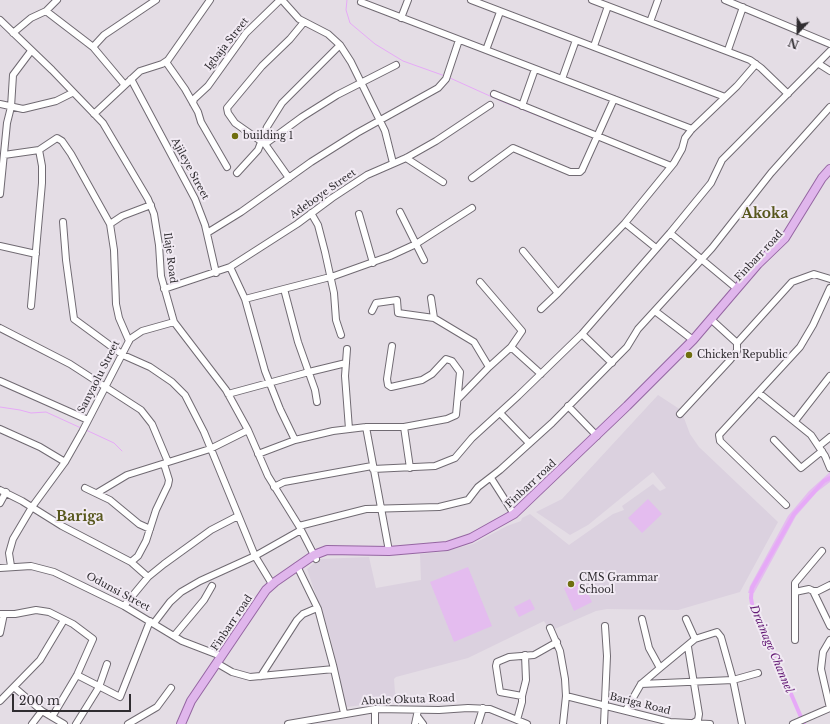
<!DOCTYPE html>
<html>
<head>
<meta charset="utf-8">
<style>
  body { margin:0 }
  #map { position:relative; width:830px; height:724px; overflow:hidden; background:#e4dde5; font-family:"Libre Baskerville",serif }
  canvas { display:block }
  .north { position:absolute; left:778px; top:12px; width:40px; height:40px; -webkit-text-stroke:3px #f1eaf3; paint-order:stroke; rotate:202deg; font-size:11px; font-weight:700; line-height:16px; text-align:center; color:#2f2c30 }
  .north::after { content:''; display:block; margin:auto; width:14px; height:18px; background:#2f2c30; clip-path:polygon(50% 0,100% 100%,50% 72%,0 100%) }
  .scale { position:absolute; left:12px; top:694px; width:119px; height:18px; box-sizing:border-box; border:2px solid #2f2c30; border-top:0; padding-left:5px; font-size:12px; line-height:14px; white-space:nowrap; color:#2f2c30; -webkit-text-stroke:3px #f1eaf3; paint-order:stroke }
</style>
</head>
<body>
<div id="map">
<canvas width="830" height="724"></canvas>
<div class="north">N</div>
<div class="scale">200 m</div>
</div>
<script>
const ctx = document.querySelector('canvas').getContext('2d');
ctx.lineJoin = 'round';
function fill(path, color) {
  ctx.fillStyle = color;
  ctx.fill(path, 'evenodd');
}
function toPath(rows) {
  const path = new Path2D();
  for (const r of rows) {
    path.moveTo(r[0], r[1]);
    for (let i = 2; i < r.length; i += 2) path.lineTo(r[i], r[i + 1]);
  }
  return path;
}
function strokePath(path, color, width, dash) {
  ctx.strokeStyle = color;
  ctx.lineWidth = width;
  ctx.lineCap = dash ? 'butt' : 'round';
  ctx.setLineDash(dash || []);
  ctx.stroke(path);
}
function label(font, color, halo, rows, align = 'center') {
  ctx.font = font + ' "Libre Baskerville",serif';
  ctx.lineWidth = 4;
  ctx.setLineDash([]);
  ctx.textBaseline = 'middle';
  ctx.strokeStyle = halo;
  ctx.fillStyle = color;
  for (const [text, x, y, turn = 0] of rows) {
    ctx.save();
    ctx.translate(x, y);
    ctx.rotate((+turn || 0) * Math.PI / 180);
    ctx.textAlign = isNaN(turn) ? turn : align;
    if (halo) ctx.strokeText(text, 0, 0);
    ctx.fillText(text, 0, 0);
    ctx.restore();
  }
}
const built = toPath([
  [658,395,681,410,690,434,699,447,778,522,740,592,678,610,607,609,596,611,550,631,544,621,468,658,396,677,394,679,395,693,403,696,404,704,379,703,346,707,330,636,307,569,319,559,369,557,376,588,421,580,420,554,441,552,473,544,507,526,521,521,522,518,530,514,569,545,613,514,624,510,622,506,653,484,660,491,666,488,653,472,588,525,570,535,536,512,562,499]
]);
const green = toPath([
  [830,472,830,482,817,492,796,516,754,593,748,593,750,586,788,516,809,491],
  [648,499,662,514,642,533,628,518],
  [468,567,492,626,454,642,430,582],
  [582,580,592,602,574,611,564,588],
  [530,599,535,609,519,617,514,607]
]);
const stream = toPath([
  [347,0,346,10,350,23,375,44,403,61,445,76],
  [450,78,501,101,574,130],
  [0,407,20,410,31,413,46,412,81,428],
  [86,430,114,443,122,451]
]);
const canal = toPath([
  [804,724,767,638,754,615,751,598,752,588,794,514,824,481,830,478]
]);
const minor = toPath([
  [57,0,46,11,93,47,124,84],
  [282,0,299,19,328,34,340,45,351,62,385,131,393,163],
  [471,0,725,97],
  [592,0,750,60,761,68,788,94],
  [725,0,830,44],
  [361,2,692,129],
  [401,18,408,0],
  [0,20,52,70,103,123,148,199,154,214,159,245,161,276,174,322,226,390,248,430,268,476,299,526,316,559],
  [650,22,658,0],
  [13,33,31,18,46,11],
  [594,46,608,6],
  [93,47,104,35,156,0],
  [486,50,500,12],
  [728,50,743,7],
  [166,62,185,89,198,112,201,122,227,167],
  [819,64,830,71],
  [131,79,195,199,205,225,216,273],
  [562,79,576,40],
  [494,94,671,166],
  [193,103,194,99,208,86,246,33,280,0],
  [0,104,23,109,56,101,72,93],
  [522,106,535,69],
  [94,114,140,71,162,64,168,60,210,0],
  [265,144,302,117,337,95,396,65],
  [4,155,39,150,57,138,62,141,71,154,110,224,114,250,116,304,119,318,129,341],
  [406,158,443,182],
  [237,173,258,150,267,127,282,103,340,45],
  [289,178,265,144,235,123,228,113,227,108,262,66,290,39,304,22],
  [472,178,513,148,570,172,580,172,582,170,614,99],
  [0,194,7,123,11,107,13,75,31,51],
  [400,212,424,260],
  [311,213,318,225,325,252,334,293,336,320,341,335],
  [359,214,373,263],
  [63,222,66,260,74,319,123,355,150,367,172,382,185,395,204,432,255,556,272,584],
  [625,223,656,248],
  [110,224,122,216,151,205],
  [207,233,241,212,311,162,357,133,438,88,446,79,459,40],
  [670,233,736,288],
  [0,246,36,254],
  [523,251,558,293,625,223,674,163,682,149,685,138,692,129,737,86,756,64],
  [230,267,245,299,265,371,280,409,295,440],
  [164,289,230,267,297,224,332,198,367,175,406,158,436,141,490,105],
  [284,289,298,342,315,390,317,402],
  [431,298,434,318],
  [245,299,334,276,390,256,416,244,472,208],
  [31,306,42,183,42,166,39,150],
  [541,309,558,293],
  [372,311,376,303,397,300,398,313,434,318,474,342,489,367],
  [655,311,693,340],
  [714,322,737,343],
  [0,328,70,364,141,410,152,424,168,462],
  [582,334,612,363],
  [511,347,541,374],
  [347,349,345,376,349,429],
  [0,381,88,420],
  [759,393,811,435,825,456,830,468],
  [228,394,309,372,346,363],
  [458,399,489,367,511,347,522,331,480,282],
  [568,406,597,436],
  [500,413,529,443],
  [680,414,730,360,737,351,737,343,792,282,814,274,830,279],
  [795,421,830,376],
  [366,427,389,551],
  [404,427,410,468],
  [0,429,40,447,65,462],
  [774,440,801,468,822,451],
  [819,446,830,437],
  [258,454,295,440,333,431,366,427,404,427,447,419,456,415,460,372,452,361,446,359,432,374,422,380,391,387,388,385,387,379,392,346],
  [373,469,435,466,455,458,472,438,518,396,582,334,670,233,711,183,722,160,830,51],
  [491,478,514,514],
  [274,487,284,482,372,466],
  [85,488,110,500,139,524,150,529],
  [0,490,22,501,62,526,131,562,148,577],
  [97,493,127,475,210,449,248,430],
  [0,503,6,492],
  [786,505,720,441,719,435,800,347,813,325,830,288],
  [299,526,366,509,439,507,468,500,478,487,500,470,552,423,627,347,638,329,712,248,771,173,830,107],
  [131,562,138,556,146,541,156,510,168,485,169,480,164,464],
  [11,566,9,553,13,539,32,507,65,462,82,432,130,339,142,331,174,322],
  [297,566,318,609,333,665,344,713],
  [0,568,31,566,54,572,124,606,182,641,221,656],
  [813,591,830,626],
  [795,592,809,589,813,591,818,591,830,585],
  [124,606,148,577,164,564,211,530,238,516],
  [0,614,15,614,36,610,49,612,73,624,93,639,77,675,52,717],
  [642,619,649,648,660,668],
  [686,619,695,639],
  [154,623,170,602,181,592,200,581,255,556,301,530],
  [550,628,560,651,565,679,566,696,563,724],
  [0,633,4,614],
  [174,636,204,600,212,586],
  [795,640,795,583,822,551],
  [688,647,699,714,698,720,693,723],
  [220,665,232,672,250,677,334,669],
  [77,675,120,697,150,621],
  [261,676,297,620,303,614,317,608],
  [641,684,733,680,758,673],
  [15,688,42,711,64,724],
  [522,696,526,680,525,655],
  [566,696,670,722,710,724],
  [0,701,40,660,64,620],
  [626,710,641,684,660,668,695,639,717,632,721,637,733,680,742,724],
  [417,716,423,724],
  [517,720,522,702,522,696,500,692,496,666,497,662,509,657,534,655,557,642],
  [32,724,42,711],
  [76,724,99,687,107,664],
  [128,724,157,707,171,688],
  [288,724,375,709,439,710,468,708,490,709,527,724],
  [375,724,375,709],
  [415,724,418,710],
  [478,724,483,708],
  [604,724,607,656,605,626],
  [793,724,830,708,821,669,823,652,830,640]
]);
const major = toPath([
  [181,724,191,701,266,590,275,582,314,555,327,550,389,551,447,546,471,538,514,514,627,406,693,340,758,264,785,238,822,178,830,169]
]);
const markers = [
  [235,136,4,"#6f6e0f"],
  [689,355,4,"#6f6e0f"],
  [571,584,4,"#6f6e0f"]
];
const streetNames = [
  ["Igbaja Street",227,44,-52],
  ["Ajileye Street",190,169,62],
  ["Adeboye Street",323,194,-35],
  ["Finbarr road",759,256,-47],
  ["Ilaje Road",170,258,83],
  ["Sanyaolu Street",99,377,-63],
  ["Finbarr road",531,484,-43],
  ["Odunsi Street",118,592,28],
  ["Finbarr road",232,623,-56],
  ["Abule Okuta Road",408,700,-2],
  ["Bariga Road",640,704,14]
];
const poiNames = [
  ["building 1",243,136],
  ["Chicken Republic",697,355],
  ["CMS Grammar",579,578],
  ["School",579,590]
];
const waterNames = [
  ["Drainage Channel",771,649,67]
];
const districtNames = [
  ["Akoka",765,214],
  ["Bariga",80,517]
];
fill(built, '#dbd1df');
fill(green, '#e4bcef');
strokePath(stream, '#e6a9f7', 1);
strokePath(canal, '#e6a9f7', 4);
strokePath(minor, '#706a72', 8);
strokePath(major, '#9566a2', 10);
strokePath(minor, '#fff', 6);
strokePath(major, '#e0b6ec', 8);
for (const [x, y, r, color] of markers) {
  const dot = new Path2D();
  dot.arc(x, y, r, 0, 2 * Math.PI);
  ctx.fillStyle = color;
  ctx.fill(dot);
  strokePath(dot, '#f1eaf3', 1.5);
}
label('10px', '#2f2c30', '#f1eaf3', streetNames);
label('10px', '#2f2c30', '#f1eaf3', poiNames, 'left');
label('italic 11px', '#631975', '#f1eaf3', waterNames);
label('bold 14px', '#57571c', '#f1eaf3', districtNames);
</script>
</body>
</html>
